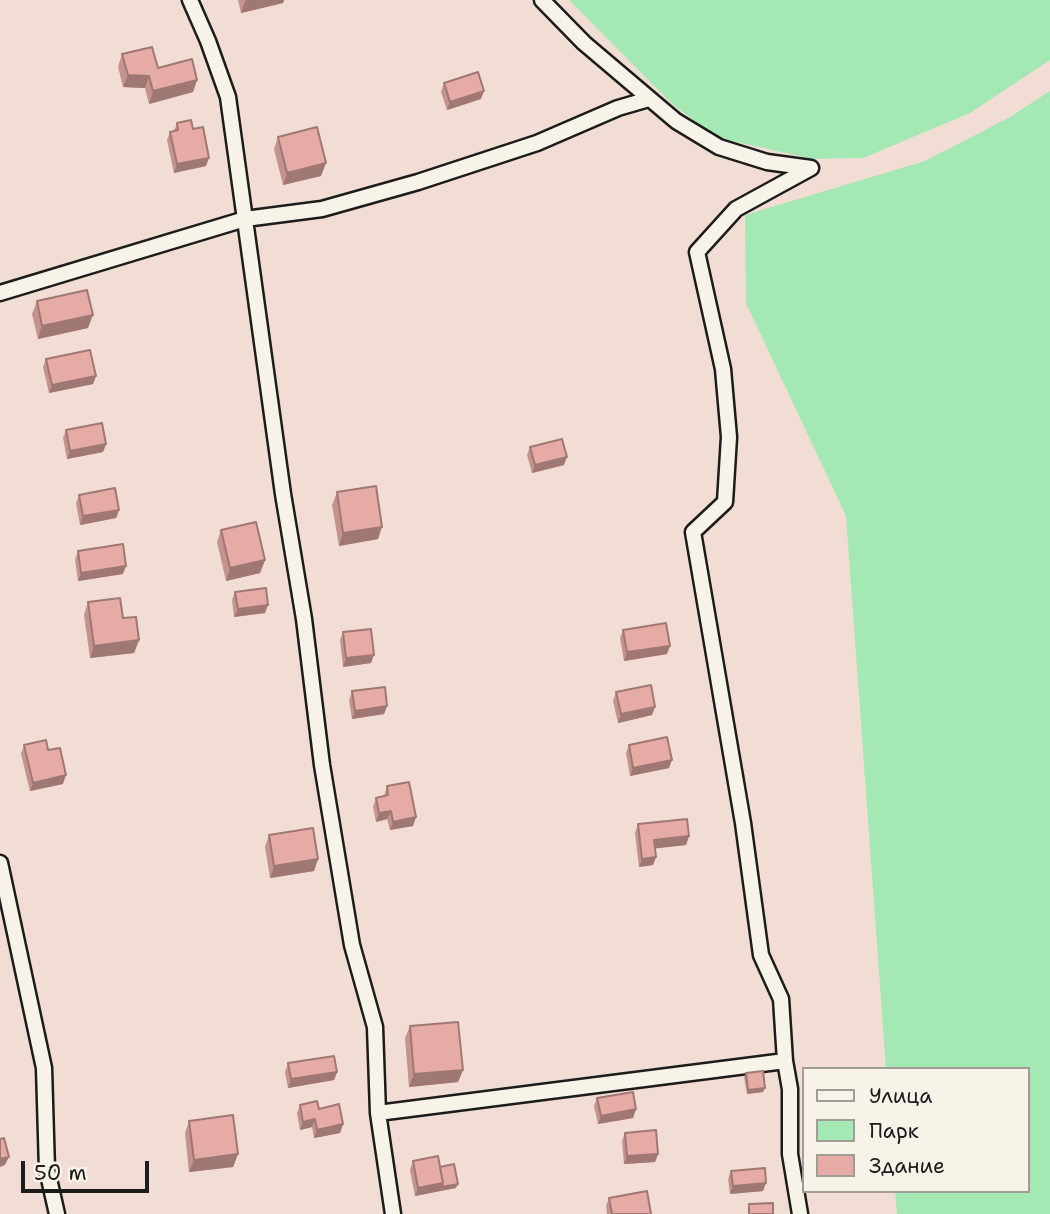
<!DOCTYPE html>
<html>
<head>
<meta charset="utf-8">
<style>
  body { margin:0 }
  #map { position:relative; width:1050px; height:1214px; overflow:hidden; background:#f2ddd4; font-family:"Shantell Sans",sans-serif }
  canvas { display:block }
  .legend { position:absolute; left:802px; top:1067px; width:228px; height:126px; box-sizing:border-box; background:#f7f3e8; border:2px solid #9f9d96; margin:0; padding:9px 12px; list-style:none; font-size:21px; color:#1c1c1c }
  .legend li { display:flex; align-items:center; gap:14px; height:35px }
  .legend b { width:35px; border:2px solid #9f9d96 }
  .scale { position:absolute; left:21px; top:1161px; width:128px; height:32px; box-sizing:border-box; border:4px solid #1c1c1c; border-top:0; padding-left:9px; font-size:21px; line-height:24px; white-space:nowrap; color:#1c1c1c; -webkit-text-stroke:5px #f7f3e8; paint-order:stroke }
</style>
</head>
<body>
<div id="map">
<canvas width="1050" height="1214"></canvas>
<ul class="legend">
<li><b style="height:9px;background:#f7f3e8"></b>Улица</li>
<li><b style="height:19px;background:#a4e8b3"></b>Парк</li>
<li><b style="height:19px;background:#e5aba4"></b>Здание</li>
</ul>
<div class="scale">50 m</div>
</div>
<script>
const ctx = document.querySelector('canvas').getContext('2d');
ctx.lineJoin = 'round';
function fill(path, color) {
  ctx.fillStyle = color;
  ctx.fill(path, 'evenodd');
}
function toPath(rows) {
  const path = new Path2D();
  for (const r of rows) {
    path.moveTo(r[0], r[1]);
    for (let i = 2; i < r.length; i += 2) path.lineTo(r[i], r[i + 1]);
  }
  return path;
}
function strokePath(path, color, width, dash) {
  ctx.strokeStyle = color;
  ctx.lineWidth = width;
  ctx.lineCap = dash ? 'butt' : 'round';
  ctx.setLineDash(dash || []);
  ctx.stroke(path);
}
const green = toPath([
  [569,0,1050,0,1050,60,970,113,863,158,813,159,718,138,672,104],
  [1050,91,1050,1214,897,1214,895,1191,1027,1191,1027,1069,886,1069,846,516,746,303,745,215,925,161,1010,117]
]);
const minor = toPath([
  [190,0,208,41,228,97,283,494,304,619,322,765,352,945,375,1027,378,1113,393,1214],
  [542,0,584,43,676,121,719,147,767,162,811,168],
  [0,293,245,219,322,209,418,182,537,143,618,108,649,99],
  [0,863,44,1068,47,1170,57,1214],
  [378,1113,785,1061],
  [800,1214,790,1154,790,1089,785,1061,781,999,761,955,743,823,693,532,725,502,729,437,723,369,697,252,736,209,811,168]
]);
const wall = toPath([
  [238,0,284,0,283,3,241,13],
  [122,54,158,68,197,80,193,92,149,104,145,88,123,87,118,67],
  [444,83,481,99,447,110,441,92],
  [177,123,193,129,206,166,174,173,167,140,170,132,174,131],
  [278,137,321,176,283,185,274,149],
  [37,301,88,328,38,339,32,314],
  [46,359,96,376,93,384,49,393,43,367],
  [66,430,106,444,103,452,67,459,63,438],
  [530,447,564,465,532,473,527,455],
  [337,492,378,539,339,546,332,505],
  [79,495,119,510,116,518,80,525,76,503],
  [221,530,265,560,260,573,226,581,217,542],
  [78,551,123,574,78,581,75,560],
  [235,592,265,613,234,617,232,600],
  [88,602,123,618,139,640,134,653,90,658,84,615],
  [623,630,667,654,624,661,620,638],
  [343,632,371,663,343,667,340,640],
  [352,691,387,706,384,714,352,719,349,700],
  [616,692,655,707,652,715,618,723,613,701],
  [24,745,63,784,30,791,21,754],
  [629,745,669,768,630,776,626,753],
  [387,786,416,817,413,826,390,830,387,819,376,822,373,807,376,798,384,796],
  [638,824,689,836,686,845,655,848,656,857,653,865,639,867,635,833],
  [269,835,318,859,314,871,270,878,265,847],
  [410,1026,463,1070,458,1082,409,1087,405,1038],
  [288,1063,337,1072,334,1080,288,1088,285,1072],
  [746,1073,763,1092,747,1094,744,1077],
  [597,1098,636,1109,633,1118,598,1124,594,1106],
  [300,1105,319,1109,343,1124,340,1133,314,1138,312,1127,300,1130,297,1113],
  [189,1121,238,1154,233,1167,189,1172,185,1133],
  [625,1133,658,1154,655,1162,624,1164,622,1141],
  [413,1161,440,1167,456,1188,415,1196,410,1170],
  [731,1171,763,1191,730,1194,728,1179],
  [609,1198,651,1214,607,1214,606,1206]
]);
const shadedWall = toPath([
  [247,0,284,0,283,3,241,13,245,1],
  [128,75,149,76,145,88,123,87],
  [197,80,193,92,149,104,153,91],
  [484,91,481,99,447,110,450,102],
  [209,158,206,166,174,173,177,164],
  [326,163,321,176,283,185,287,173],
  [93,315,88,328,38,339,42,326],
  [96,376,93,384,49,393,52,385],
  [106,444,103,452,67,459,70,451],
  [567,457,564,465,532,473,535,465],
  [119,510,116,518,80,525,83,516],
  [382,527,378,539,339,546,343,533],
  [265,560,260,573,226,581,230,568],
  [126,566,123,574,78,581,81,573],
  [268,605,265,613,234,617,238,609],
  [139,640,134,653,90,658,94,646],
  [670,646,667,654,624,661,627,652],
  [374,655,371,663,343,667,346,658],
  [387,706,384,714,352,719,355,711],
  [655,707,652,715,618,723,621,714],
  [672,760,669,768,630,776,633,768],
  [66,775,63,784,30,791,33,783],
  [391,811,387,819,376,822,379,813],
  [416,817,413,826,390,830,393,822],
  [689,836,686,845,651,849,654,840],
  [656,857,653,865,639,867,642,859],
  [318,859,314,871,270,878,274,866],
  [463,1070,458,1082,409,1087,414,1074],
  [337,1072,334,1080,288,1088,291,1079],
  [765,1088,763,1092,747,1094,748,1090],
  [636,1109,633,1118,598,1124,601,1116],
  [315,1119,312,1127,300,1130,303,1122],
  [343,1124,340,1133,314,1138,317,1130],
  [238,1154,233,1167,189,1172,194,1160],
  [658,1154,655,1162,624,1164,627,1156],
  [9,1157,5,1165,0,1167,0,1159],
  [443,1183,440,1191,415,1196,418,1188],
  [766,1183,763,1191,730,1194,733,1186],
  [458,1184,456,1188,440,1191,442,1187]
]);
const building = toPath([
  [152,47,158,68,192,59,197,80,153,91,149,76,128,75,122,54,152,47],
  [478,72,484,91,450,102,444,83,478,72],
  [191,120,193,129,203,127,209,158,177,164,170,132,178,130,177,123,191,120],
  [317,127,326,163,287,173,278,137,317,127],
  [87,290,93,315,42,326,37,301,87,290],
  [90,350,96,376,52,385,46,359,90,350],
  [102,423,106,444,70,451,66,430,102,423],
  [562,439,567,457,535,465,530,447,562,439],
  [376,486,382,527,343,533,337,492,376,486],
  [115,488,119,510,83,516,79,495,115,488],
  [256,522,265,560,230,568,221,530,256,522],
  [123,544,126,566,81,573,78,551,123,544],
  [266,588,268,605,238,609,235,592,266,588],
  [120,598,123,618,136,617,139,640,94,646,88,602,120,598],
  [666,623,670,646,627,652,623,630,666,623],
  [371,629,374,655,346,658,343,632,371,629],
  [651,685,655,707,621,714,616,692,651,685],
  [385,687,387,706,355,711,352,691,385,687],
  [667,737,672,760,633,768,629,745,667,737],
  [46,740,48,750,60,748,66,775,33,783,24,745,46,740],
  [409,782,416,817,393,822,391,811,379,813,376,798,388,795,387,786,409,782],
  [687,819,689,836,654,840,656,857,642,859,638,824,687,819],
  [313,828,318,859,274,866,269,835,313,828],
  [458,1022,463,1070,414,1074,410,1026,458,1022],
  [334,1056,337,1072,291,1079,288,1063,334,1056],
  [763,1071,765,1088,748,1090,746,1073,763,1071],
  [633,1092,636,1109,601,1116,597,1098,633,1092],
  [317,1101,319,1109,339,1104,343,1124,317,1130,315,1119,303,1122,300,1105,317,1101],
  [233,1115,238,1154,194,1160,189,1121,233,1115],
  [656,1130,658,1154,627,1156,625,1133,656,1130],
  [4,1138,9,1157,0,1159,0,1139,4,1138],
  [438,1156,443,1183,418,1188,413,1161,438,1156],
  [454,1164,458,1184,442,1187,443,1183,440,1167,454,1164],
  [765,1168,766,1183,733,1186,731,1171,765,1168],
  [647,1191,651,1214,612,1214,609,1198,647,1191],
  [773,1203,773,1214,749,1214,749,1204,773,1203]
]);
fill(green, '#a4e8b3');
strokePath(minor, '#1c1c1c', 19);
strokePath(minor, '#f7f3e8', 14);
fill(wall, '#c5938d');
fill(shadedWall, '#a07873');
fill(building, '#e5aba4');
strokePath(building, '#a07873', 2);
</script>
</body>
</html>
